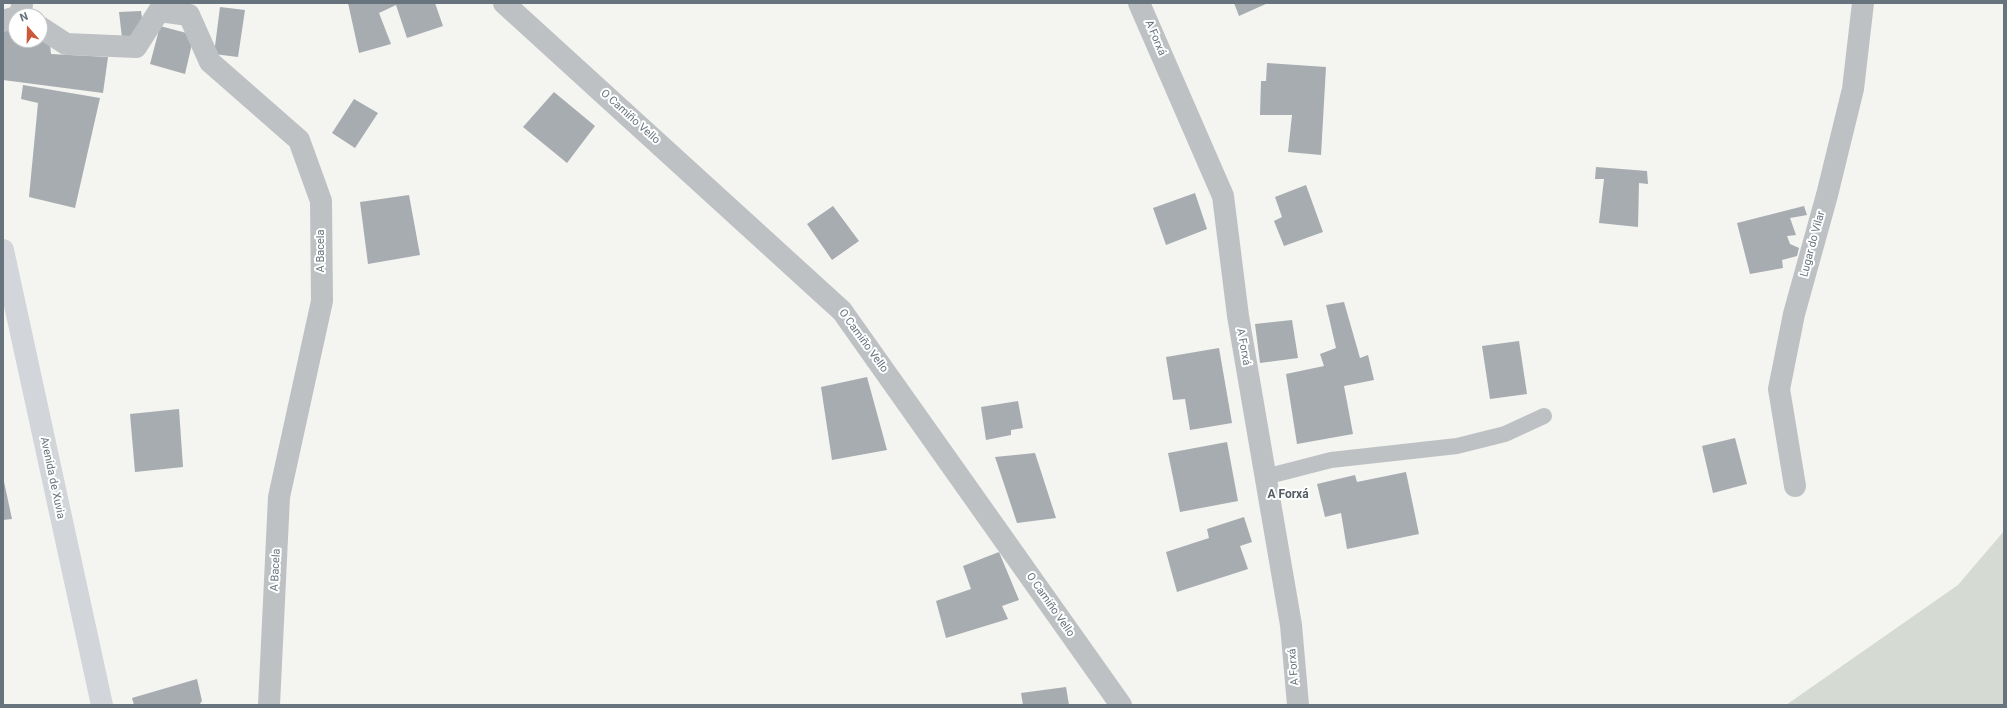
<!DOCTYPE html>
<html>
<head>
<meta charset="utf-8">
<style>
  body { margin:0 }
  #map { position:relative; width:2007px; height:708px; overflow:hidden; background:#f4f4f1; font-family:Roboto,sans-serif }
  canvas { display:block }
  .frame { position:absolute; inset:0; border:4px solid #67747e; pointer-events:none }
  .north { position:absolute; left:8px; top:8px; width:40px; height:40px; box-sizing:border-box; background:#fff; border:1px solid #c2c7cb; border-radius:50%; rotate:340deg; font-size:11px; font-weight:700; line-height:16px; text-align:center; color:#67747e }
  .north::after { content:''; display:block; margin:auto; width:14px; height:18px; background:#cb5939; clip-path:polygon(50% 0,100% 100%,50% 72%,0 100%) }
</style>
</head>
<body>
<div id="map">
<canvas width="2007" height="708"></canvas>
<div class="frame"></div>
<div class="north">N</div>
</div>
<script>
const ctx = document.querySelector('canvas').getContext('2d');
ctx.lineJoin = 'round';
function fill(path, color) {
  ctx.fillStyle = color;
  ctx.fill(path, 'evenodd');
}
function toPath(rows) {
  const path = new Path2D();
  for (const r of rows) {
    path.moveTo(r[0], r[1]);
    for (let i = 2; i < r.length; i += 2) path.lineTo(r[i], r[i + 1]);
  }
  return path;
}
function strokePath(path, color, width, dash) {
  ctx.strokeStyle = color;
  ctx.lineWidth = width;
  ctx.lineCap = dash ? 'butt' : 'round';
  ctx.setLineDash(dash || []);
  ctx.stroke(path);
}
function label(font, color, halo, rows, align = 'center') {
  ctx.font = font + ' Roboto,sans-serif';
  ctx.lineWidth = 4;
  ctx.setLineDash([]);
  ctx.textBaseline = 'middle';
  ctx.strokeStyle = halo;
  ctx.fillStyle = color;
  for (const [text, x, y, turn = 0] of rows) {
    ctx.save();
    ctx.translate(x, y);
    ctx.rotate((+turn || 0) * Math.PI / 180);
    ctx.textAlign = isNaN(turn) ? turn : align;
    if (halo) ctx.strokeText(text, 0, 0);
    ctx.fillText(text, 0, 0);
    ctx.restore();
  }
}
const green = toPath([
  [2004,531,2004,705,1786,705,1958,585]
]);
const building = toPath([
  [348,3,435,3,443,26,407,38,396,5,379,13,391,44,359,53],
  [1234,3,1268,3,1239,16],
  [220,7,245,10,238,57,214,54],
  [141,11,143,25,134,36,122,38,119,12],
  [160,26,194,35,185,74,150,64],
  [8,28,16,31,16,40,38,40,50,44,51,54,108,57,103,93,3,80,3,32],
  [1267,63,1326,67,1321,155,1288,152,1292,115,1260,115,1261,81,1266,81],
  [23,85,100,98,75,208,29,197,38,103,21,99],
  [554,92,595,126,567,163,523,127],
  [354,99,378,113,355,148,332,133],
  [1596,167,1647,171,1648,184,1639,183,1638,227,1599,223,1604,179,1595,179],
  [1306,185,1323,232,1284,246,1274,221,1282,217,1275,197],
  [1195,193,1207,229,1166,245,1153,208],
  [409,195,420,255,368,264,360,202],
  [833,206,859,241,832,260,807,224],
  [1804,206,1807,215,1790,218,1796,235,1787,236,1790,244,1799,248,1797,256,1782,260,1783,268,1750,274,1737,223],
  [1344,302,1360,358,1368,355,1374,380,1344,386,1353,434,1297,444,1286,374,1324,366,1320,354,1336,348,1326,305],
  [1292,320,1298,358,1260,363,1255,324],
  [1519,341,1527,394,1490,399,1482,346],
  [1219,348,1232,423,1190,430,1185,399,1173,400,1166,357],
  [867,377,887,450,832,460,821,387],
  [1018,401,1023,428,1011,430,1011,435,986,440,981,407],
  [179,409,183,467,135,472,130,414],
  [1735,438,1747,484,1713,493,1702,446],
  [1227,442,1238,501,1180,512,1168,453],
  [1035,453,1056,518,1017,523,995,457],
  [1406,472,1419,534,1347,549,1341,513,1325,517,1317,484,1355,475,1357,482],
  [3,477,12,519,3,520],
  [1244,517,1252,542,1240,546,1248,569,1177,592,1166,552,1209,538,1207,529],
  [999,552,1019,600,1002,606,1008,619,946,638,936,601,971,589,963,566],
  [197,679,202,701,199,705,134,705,132,698],
  [1066,687,1069,705,1023,705,1021,693]
]);
const lane = toPath([
  [1265,477,1331,460,1457,446,1505,434,1544,416]
]);
const street = toPath([
  [22,3,21,15,23,16],
  [504,3,842,311,1121,705],
  [1139,3,1223,196,1238,316,1291,625,1298,705],
  [3,21,16,17],
  [40,27,66,44,136,47,159,11,189,15,210,62,299,140,321,201,322,301,279,497,269,705],
  [1795,486,1779,389,1794,314,1827,195,1853,89,1863,3]
]);
const primary = toPath([
  [3,250,102,705]
]);
const streetNames = [
  ["A Forxá",1155,38,67],
  ["O Camiño Vello",630,117,42],
  ["Lugar do Vilar",1813,244,-75],
  ["A Bacela",321,251,-90],
  ["O Camiño Vello",863,341,54],
  ["A Forxá",1243,347,80],
  ["Avenida de Xuvia",52,478,78],
  ["A Bacela",276,570,-87],
  ["O Camiño Vello",1050,605,55],
  ["A Forxá",1294,667,-95]
];
const neighbourhoodNames = [
  ["A Forxá",1288,495]
];
fill(green, '#d5dad2');
fill(building, '#a6acb0');
strokePath(lane, '#bec1c4', 16);
strokePath(street, '#bec1c4', 22);
strokePath(primary, '#d2d5d9', 22);
label('11px', '#67747e', '#fff', streetNames);
label('bold 12px', '#545d64', '#fff', neighbourhoodNames);
</script>
</body>
</html>
